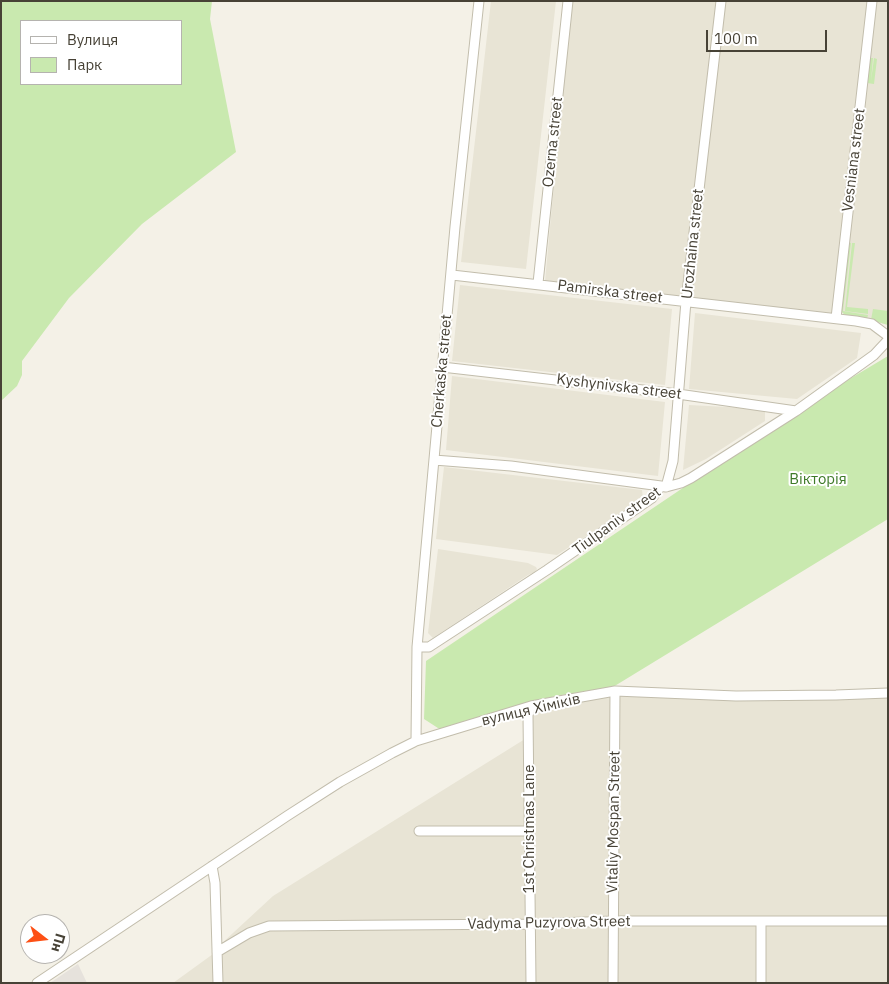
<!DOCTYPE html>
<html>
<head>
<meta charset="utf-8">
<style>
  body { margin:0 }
  #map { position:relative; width:889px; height:984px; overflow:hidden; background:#f4f1e7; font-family:"IBM Plex Sans",sans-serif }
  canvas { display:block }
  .frame { position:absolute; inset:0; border:2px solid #474236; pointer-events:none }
  .legend { position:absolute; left:20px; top:20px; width:162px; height:65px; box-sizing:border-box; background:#fff; border:1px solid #b5b3af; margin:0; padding:6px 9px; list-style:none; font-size:15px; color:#474236 }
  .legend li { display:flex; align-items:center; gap:10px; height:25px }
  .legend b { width:25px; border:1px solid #b5b3af }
  .north { position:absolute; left:20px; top:914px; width:50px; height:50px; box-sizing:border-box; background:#fff; border:1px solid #b5b3af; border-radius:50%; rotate:106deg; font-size:14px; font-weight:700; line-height:20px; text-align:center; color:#474236 }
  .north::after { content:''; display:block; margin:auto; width:18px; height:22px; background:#fd5015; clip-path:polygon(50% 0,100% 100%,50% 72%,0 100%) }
  .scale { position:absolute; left:706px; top:30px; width:121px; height:22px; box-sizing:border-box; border:2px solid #474236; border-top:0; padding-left:6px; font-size:15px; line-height:18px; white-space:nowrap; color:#474236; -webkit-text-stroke:4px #fff; paint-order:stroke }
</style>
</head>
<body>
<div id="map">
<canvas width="889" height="984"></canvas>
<div class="frame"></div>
<ul class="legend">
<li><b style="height:6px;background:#fff"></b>Вулиця</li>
<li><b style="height:14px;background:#c9e9af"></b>Парк</li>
</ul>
<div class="north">Пн</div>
<div class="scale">100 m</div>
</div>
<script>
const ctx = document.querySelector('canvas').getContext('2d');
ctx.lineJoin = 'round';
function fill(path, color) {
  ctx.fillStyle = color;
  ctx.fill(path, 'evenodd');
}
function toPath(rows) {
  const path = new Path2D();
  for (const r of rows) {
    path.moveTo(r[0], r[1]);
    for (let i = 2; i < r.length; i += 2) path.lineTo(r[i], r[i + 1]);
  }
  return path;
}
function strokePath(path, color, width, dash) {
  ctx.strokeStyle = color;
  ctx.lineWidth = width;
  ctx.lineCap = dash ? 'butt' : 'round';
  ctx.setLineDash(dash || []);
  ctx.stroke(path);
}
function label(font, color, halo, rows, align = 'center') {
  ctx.font = font + ' "IBM Plex Sans",sans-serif';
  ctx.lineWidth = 4;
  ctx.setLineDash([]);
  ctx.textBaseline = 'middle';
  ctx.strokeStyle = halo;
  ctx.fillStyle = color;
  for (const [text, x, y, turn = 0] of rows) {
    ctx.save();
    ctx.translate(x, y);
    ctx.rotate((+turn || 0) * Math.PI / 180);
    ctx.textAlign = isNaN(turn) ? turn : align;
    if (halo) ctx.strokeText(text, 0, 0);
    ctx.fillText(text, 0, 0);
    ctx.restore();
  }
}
const residential = toPath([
  [491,1,556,1,526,269,461,262],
  [571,1,871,1,838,315,545,281],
  [876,1,888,1,888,325,841,313],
  [460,285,672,309,665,385,452,361],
  [695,313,861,333,857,358,797,399,689,389],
  [452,376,665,402,658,476,446,450],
  [689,405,765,409,765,421,706,459,683,470],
  [444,467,642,490,643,499,557,555,436,539],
  [438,549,528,563,536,567,537,569,535,572,528,575,433,638,428,633],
  [619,695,737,701,888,697,888,983,221,983,220,945,273,896,525,739,535,708],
  [213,954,213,983,173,983]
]);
const industrial = toPath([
  [78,964,87,983,50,983]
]);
const green = toPath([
  [1,1,212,1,210,19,236,152,142,224,69,298,22,361,22,375,17,386,1,401],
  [21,21,181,21,181,84,21,84],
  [870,58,873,58,871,81,874,58,877,59,874,84,867,83],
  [848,242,851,243,843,311,868,315,867,319,845,315,840,310],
  [852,243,855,243,847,307,868,309,868,314,845,311],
  [873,309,888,311,888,325,871,320],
  [888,356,888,519,613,687,555,696,441,730,424,719,426,661,806,405]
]);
const minor = toPath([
  [452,275,856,321,872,324,888,336],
  [538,283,568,1],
  [836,318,872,1],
  [442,367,678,394,796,411],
  [434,460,511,466,661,486],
  [666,487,673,461,686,301,721,1],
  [417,647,429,647,547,570,652,498,661,486,666,487,681,483,691,478,796,411,874,355,888,340],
  [416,741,417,647,455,227,479,1],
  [419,831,529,831],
  [212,866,215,883,218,983],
  [761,922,761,983],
  [217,952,249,933,269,926,530,924,613,921,888,921],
  [37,983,287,816,340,782,392,753,416,741,531,706,615,691,736,696,836,695,888,693],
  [531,983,528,715,531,706],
  [613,983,615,691]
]);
const streetNames = [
  ["Ozerna street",553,142,-84],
  ["Vesniana street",854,160,-83],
  ["Urozhaina street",693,244,-84],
  ["Pamirska street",610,292,7],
  ["Cherkaska street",442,371,-85],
  ["Kyshynivska street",619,387,7],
  ["Tiulpaniv street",617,521,-36],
  ["вулиця Хіміків",531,710,-13],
  ["Vitaliy Mospan Street",614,822,-89],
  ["1st Christmas Lane",530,829,-90],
  ["Vadyma Puzyrova Street",549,923,-1]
];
const parkNames = [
  ["Вікторія",818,480]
];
fill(residential, '#e8e4d5');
fill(industrial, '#e6e2dc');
fill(green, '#c9e9af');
strokePath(minor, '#c2bdac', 11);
strokePath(minor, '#fff', 9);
label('15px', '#474236', '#fff', streetNames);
label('15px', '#3e7a28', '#fff', parkNames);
</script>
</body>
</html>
